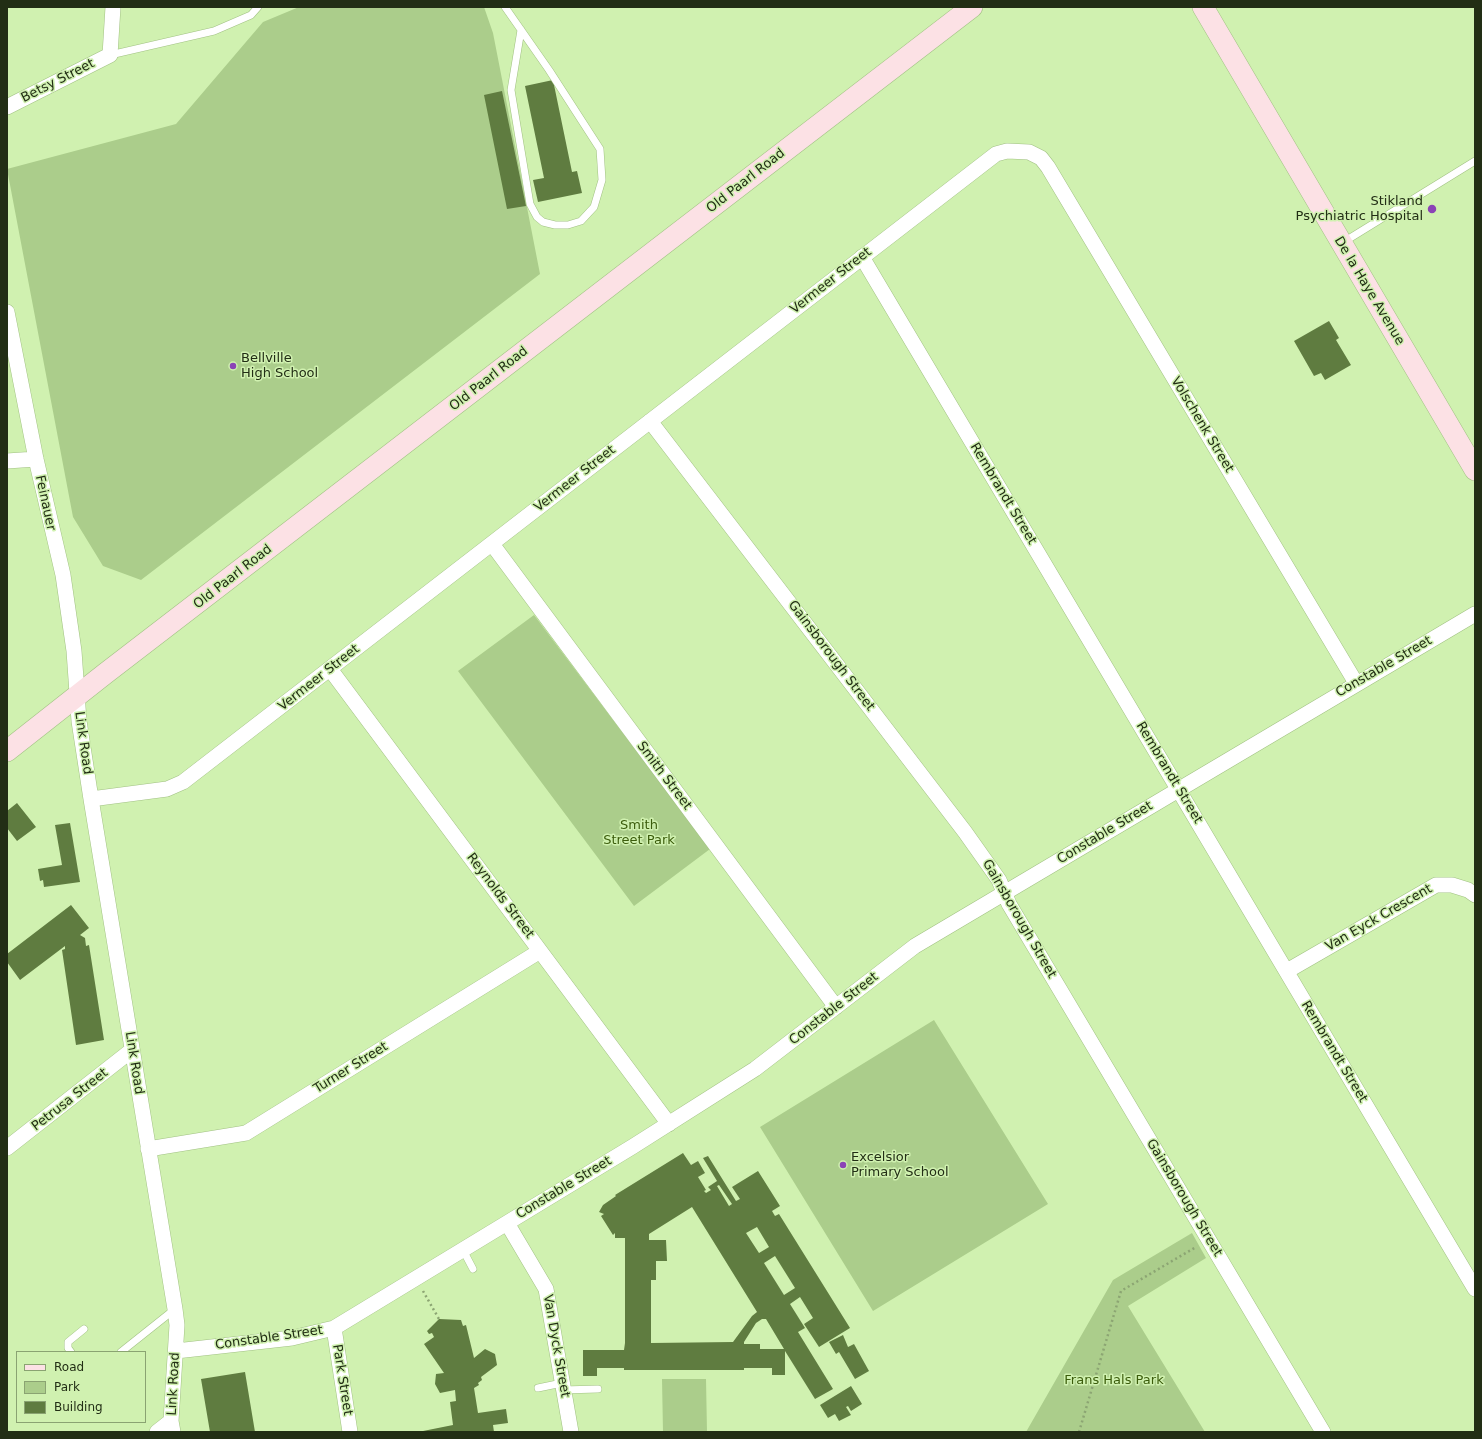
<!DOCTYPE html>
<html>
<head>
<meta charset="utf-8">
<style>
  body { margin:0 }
  #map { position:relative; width:1482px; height:1439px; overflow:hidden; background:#d0f1b0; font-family:"DejaVu Sans",sans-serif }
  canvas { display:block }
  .frame { position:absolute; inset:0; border:8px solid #222e15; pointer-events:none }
  .legend { position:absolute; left:16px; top:1351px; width:130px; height:72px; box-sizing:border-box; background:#d0f1b0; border:1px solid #8aa372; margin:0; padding:5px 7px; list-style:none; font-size:12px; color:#222e15 }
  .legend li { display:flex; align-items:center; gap:8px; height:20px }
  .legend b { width:20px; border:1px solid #8aa372 }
</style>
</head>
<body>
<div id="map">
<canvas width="1482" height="1439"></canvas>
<div class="frame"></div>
<ul class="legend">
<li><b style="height:5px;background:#fce1e5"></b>Road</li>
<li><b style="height:11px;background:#abcd8b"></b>Park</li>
<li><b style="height:11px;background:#5f7c40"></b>Building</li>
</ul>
</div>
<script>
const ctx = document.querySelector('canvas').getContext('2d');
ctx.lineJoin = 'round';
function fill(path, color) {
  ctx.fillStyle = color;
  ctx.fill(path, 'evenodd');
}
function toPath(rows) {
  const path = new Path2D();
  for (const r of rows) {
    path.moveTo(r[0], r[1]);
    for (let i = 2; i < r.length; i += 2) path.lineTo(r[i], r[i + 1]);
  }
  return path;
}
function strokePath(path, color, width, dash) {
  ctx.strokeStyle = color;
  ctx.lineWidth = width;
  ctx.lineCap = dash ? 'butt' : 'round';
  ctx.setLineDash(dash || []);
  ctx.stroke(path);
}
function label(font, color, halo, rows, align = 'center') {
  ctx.font = font + ' "DejaVu Sans",sans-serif';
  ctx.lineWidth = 3;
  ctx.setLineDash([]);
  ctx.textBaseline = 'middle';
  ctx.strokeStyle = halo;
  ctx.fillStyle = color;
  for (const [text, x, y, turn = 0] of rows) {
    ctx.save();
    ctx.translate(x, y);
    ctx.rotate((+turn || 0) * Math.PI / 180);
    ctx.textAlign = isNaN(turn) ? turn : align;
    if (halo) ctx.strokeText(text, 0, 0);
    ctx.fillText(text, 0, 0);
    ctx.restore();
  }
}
const green = toPath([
  [299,7,484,7,493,33,540,274,141,580,103,566,73,517,7,169,176,124,263,22],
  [534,615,710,849,634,906,458,671],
  [934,1020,1048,1204,873,1311,760,1127],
  [1192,1233,1206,1258,1128,1306,1205,1432,1026,1432,1113,1280],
  [662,1379,706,1379,707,1432,663,1432]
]);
const building = toPath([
  [553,80,572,172,577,171,582,193,538,202,533,180,544,178,525,86],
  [502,91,526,206,507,209,484,95],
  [1329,321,1339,338,1336,340,1351,365,1325,380,1321,373,1314,376,1294,341],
  [17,803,36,827,17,841,7,828,7,811],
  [70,823,80,882,44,887,43,880,40,881,38,869,62,865,55,825],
  [71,905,89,928,80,935,85,938,86,946,89,945,104,1040,76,1045,62,950,65,949,65,946,20,980,7,962,7,954],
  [683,1153,691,1165,698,1161,705,1173,698,1177,706,1190,704,1191,706,1193,711,1190,708,1187,717,1181,703,1158,708,1156,736,1201,740,1199,732,1187,758,1171,780,1206,772,1211,775,1216,779,1214,850,1328,819,1347,804,1324,813,1318,800,1297,790,1304,805,1328,798,1332,833,1389,815,1399,785,1351,785,1375,772,1375,772,1368,744,1368,744,1370,624,1370,624,1368,597,1368,597,1376,583,1376,583,1350,624,1350,625,1343,625,1238,615,1238,615,1233,613,1235,601,1216,604,1214,599,1212,603,1205,616,1196,615,1195],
  [719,1185,732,1204,729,1206,717,1186],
  [692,1207,757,1312,752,1316,733,1342,651,1343,651,1280,656,1280,656,1261,667,1261,666,1240,649,1240,649,1234],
  [757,1227,769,1247,759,1253,746,1233],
  [775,1256,795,1288,784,1295,764,1263],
  [762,1319,766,1319,784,1349,760,1349,760,1344,744,1344,744,1342,756,1323],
  [439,1319,461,1320,463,1326,466,1325,474,1358,485,1349,495,1354,497,1365,481,1377,482,1380,478,1383,479,1385,474,1388,478,1413,506,1409,508,1423,493,1425,494,1432,418,1432,453,1425,450,1402,456,1401,455,1390,440,1393,435,1384,436,1374,444,1373,424,1344,434,1337,432,1333,429,1334,427,1331],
  [843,1335,848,1347,854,1344,869,1371,855,1379,839,1352,836,1354,829,1342],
  [245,1372,255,1432,210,1432,201,1379],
  [851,1386,862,1404,851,1411,848,1406,846,1407,851,1415,839,1421,835,1414,828,1418,820,1405]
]);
const path = toPath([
  [423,1291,439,1319],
  [1079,1432,1121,1291,1196,1247]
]);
const lane = toPath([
  [505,7,549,70,600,149,602,180,594,207,581,221,568,225,555,225,543,222,537,217,530,204,511,90,521,30],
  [110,55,214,31,251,15,258,7],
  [1342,243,1475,161],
  [463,1250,473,1269],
  [71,1352,68,1348,68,1342,84,1329],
  [121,1352,175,1309],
  [538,1388,562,1383],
  [563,1390,598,1389]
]);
const street = toPath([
  [7,107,110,55,113,7],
  [862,257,1475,1289],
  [7,312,36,459,63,575,74,651,79,721,91,799,175,1309,177,1325,171,1421,173,1432],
  [650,421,965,832,999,880,1009,904,1323,1432],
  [7,461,36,459],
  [492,544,836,1007],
  [330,669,669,1124],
  [91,799,167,789,183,782,996,154,1007,151,1029,152,1041,158,1048,167,1356,683],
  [1287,971,1436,885,1452,885,1468,890,1475,895],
  [7,1148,132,1050],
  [148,1149,246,1133,540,951],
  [507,1223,546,1289,571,1432],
  [334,1328,350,1432],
  [176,1351,292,1338,334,1328,632,1147,755,1069,915,946,1475,614],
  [157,1432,171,1421]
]);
const secondary = toPath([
  [1203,7,1475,470],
  [7,751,106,673,972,7]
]);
const markers = [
  [1432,209,5,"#8b43b6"],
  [233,366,4,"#8b43b6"],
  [843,1165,4,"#8b43b6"]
];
const streetNames = [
  ["Betsy Street",58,81,-27],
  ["Old Paarl Road",746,181,-38],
  ["Vermeer Street",831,281,-38],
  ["De la Haye Avenue",1369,291,59],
  ["Old Paarl Road",489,379,-38],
  ["Volschenk Street",1202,425,59],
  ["Vermeer Street",575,479,-38],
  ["Rembrandt Street",1003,494,59],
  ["Feinauer",45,503,78],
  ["Old Paarl Road",233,577,-38],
  ["Gainsborough Street",831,656,53],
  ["Constable Street",1384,667,-30],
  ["Vermeer Street",319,678,-38],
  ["Link Road",83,743,82],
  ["Rembrandt Street",1169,773,59],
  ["Smith Street",664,776,53],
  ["Constable Street",1105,833,-31],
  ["Reynolds Street",500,896,53],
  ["Van Eyck Crescent",1379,918,-30],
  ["Gainsborough Street",1019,919,60],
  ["Constable Street",834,1009,-38],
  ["Rembrandt Street",1334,1052,59],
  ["Link Road",134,1063,81],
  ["Turner Street",351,1068,-32],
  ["Petrusa Street",70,1100,-38],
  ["Constable Street",564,1188,-31],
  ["Gainsborough Street",1184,1198,59],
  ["Constable Street",269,1338,-8],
  ["Van Dyck Street",556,1346,80],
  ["Park Street",342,1380,81],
  ["Link Road",174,1384,-87]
];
const poiNames = [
  ["Stikland",1423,202,"right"],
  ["Psychiatric Hospital",1423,217,"right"],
  ["Bellville",241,359],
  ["High School",241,374],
  ["Excelsior",851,1158],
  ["Primary School",851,1173]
];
const parkNames = [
  ["Smith",639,826],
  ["Street Park",639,841],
  ["Frans Hals Park",1114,1381]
];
fill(green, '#abcd8b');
fill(building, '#5f7c40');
strokePath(lane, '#a1c183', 8);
strokePath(street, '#a1c183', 16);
strokePath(secondary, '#a1c183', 22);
strokePath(path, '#8ca573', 2.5, [2, 3]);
strokePath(lane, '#fff', 7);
strokePath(street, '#fff', 15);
strokePath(secondary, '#fce1e5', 21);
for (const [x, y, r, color] of markers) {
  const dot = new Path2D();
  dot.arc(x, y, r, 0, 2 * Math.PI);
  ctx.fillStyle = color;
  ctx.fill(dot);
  strokePath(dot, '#d0f1b0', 1.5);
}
label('13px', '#222e15', '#d0f1b0', streetNames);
label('13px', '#222e15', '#d0f1b0', poiNames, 'left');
label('13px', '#3b5c0c', '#d0f1b0', parkNames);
</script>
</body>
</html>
